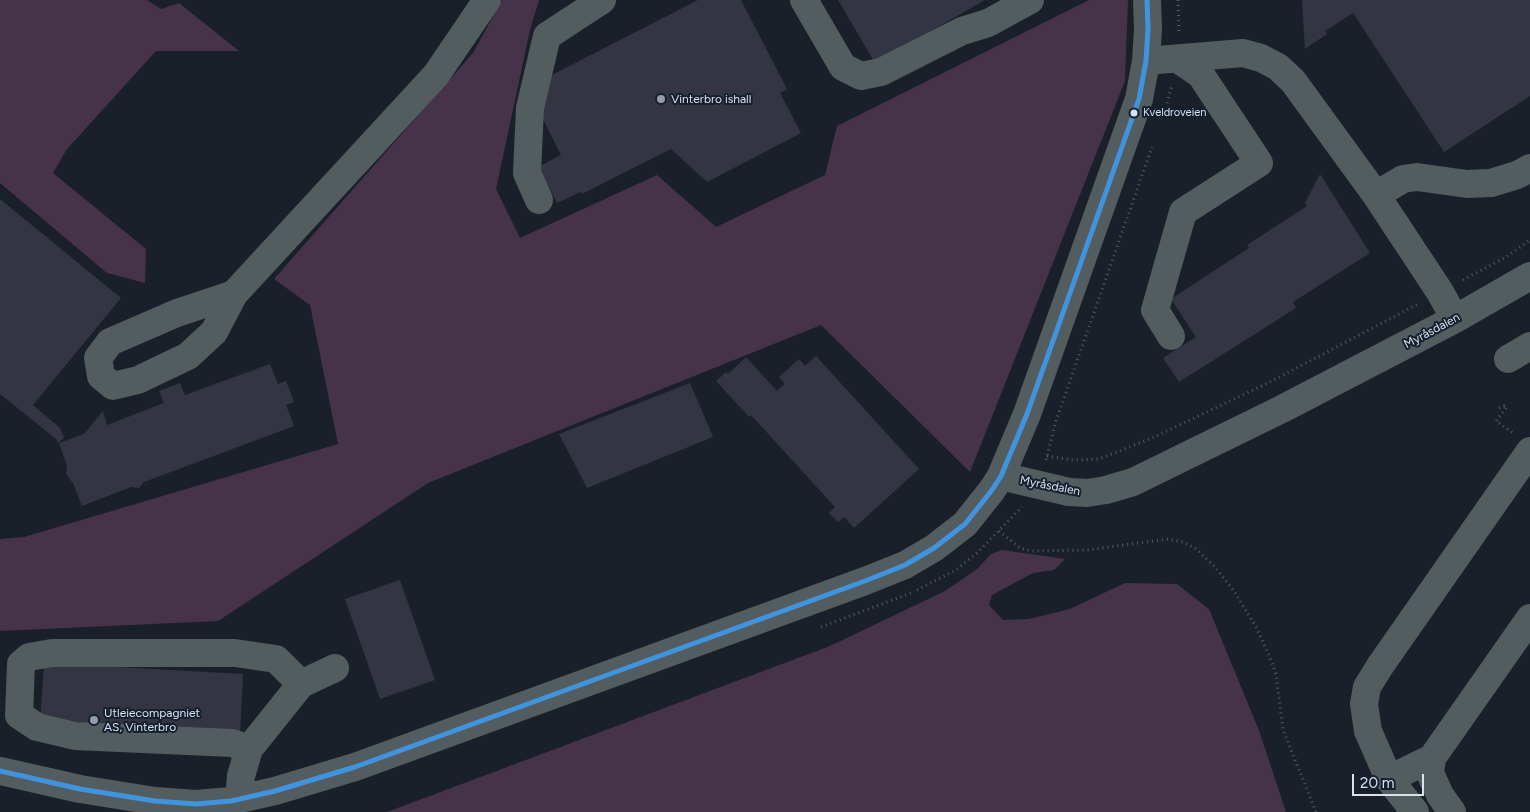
<!DOCTYPE html>
<html>
<head>
<meta charset="utf-8">
<style>
  body { margin:0 }
  #map { position:relative; width:1530px; height:812px; overflow:hidden; background:#1a2029; font-family:Figtree,sans-serif }
  canvas { display:block }
  .scale { position:absolute; left:1352px; top:774px; width:72px; height:22px; box-sizing:border-box; border:2px solid #d9e1ec; border-top:0; padding-left:6px; font-size:15px; line-height:18px; white-space:nowrap; color:#d9e1ec; -webkit-text-stroke:4px #141f2f; paint-order:stroke }
</style>
</head>
<body>
<div id="map">
<canvas width="1530" height="812"></canvas>
<div class="scale">20 m</div>
</div>
<script>
const ctx = document.querySelector('canvas').getContext('2d');
ctx.lineJoin = 'round';
function fill(path, color) {
  ctx.fillStyle = color;
  ctx.fill(path, 'evenodd');
}
function toPath(rows) {
  const path = new Path2D();
  for (const r of rows) {
    path.moveTo(r[0], r[1]);
    for (let i = 2; i < r.length; i += 2) path.lineTo(r[i], r[i + 1]);
  }
  return path;
}
function strokePath(path, color, width, dash) {
  ctx.strokeStyle = color;
  ctx.lineWidth = width;
  ctx.lineCap = dash ? 'butt' : 'round';
  ctx.setLineDash(dash || []);
  ctx.stroke(path);
}
function label(font, color, halo, rows, align = 'center') {
  ctx.font = font + ' Figtree,sans-serif';
  ctx.lineWidth = 4;
  ctx.setLineDash([]);
  ctx.textBaseline = 'middle';
  ctx.strokeStyle = halo;
  ctx.fillStyle = color;
  for (const [text, x, y, turn = 0] of rows) {
    ctx.save();
    ctx.translate(x, y);
    ctx.rotate((+turn || 0) * Math.PI / 180);
    ctx.textAlign = isNaN(turn) ? turn : align;
    if (halo) ctx.strokeText(text, 0, 0);
    ctx.fillText(text, 0, 0);
    ctx.restore();
  }
}
const green = toPath([
  [0,0,147,0,161,9,179,3,239,51,156,51,67,149,53,173,146,249,145,283,107,273,0,183],
  [502,0,539,0,530,30,496,189,520,238,657,175,716,227,825,175,837,126,1089,0,1128,0,1125,81,970,472,821,325,428,483,218,621,0,631,0,539,24,537,338,444,310,305,274,279,473,53],
  [1002,550,1065,559,1054,570,1033,573,992,595,989,605,1003,620,1029,619,1070,609,1125,583,1177,584,1209,609,1260,733,1286,812,387,812,830,646,945,591,977,569,991,554]
]);
const building = toPath([
  [698,0,741,0,787,89,780,93,801,133,707,182,671,149,582,194,580,192,557,203,538,167,561,155,536,105,544,79],
  [838,0,985,0,875,63],
  [1302,0,1530,0,1530,96,1444,152,1353,13,1325,31,1327,34,1305,49],
  [1320,174,1370,253,1293,302,1296,308,1179,382,1163,358,1196,337,1171,299,1249,248,1247,245,1307,206,1305,203],
  [0,199,121,298,33,405,60,428,64,438,58,443,56,439,0,394],
  [816,356,919,469,854,528,844,517,838,522,829,513,835,507,751,415,749,417,716,381,726,372,728,374,746,357,777,391,785,384,779,377,799,359,805,366],
  [270,364,278,384,286,381,294,402,286,405,294,426,144,482,139,488,131,487,82,506,73,483,68,477,66,473,67,466,59,443,84,434,103,411,107,425,164,403,159,391,180,383,185,395],
  [690,383,713,437,587,488,559,434],
  [400,580,435,680,380,699,345,599],
  [44,663,243,674,240,734,40,724]
]);
const path = toPath([
  [1178,0,1179,34],
  [1167,103,1172,85],
  [1463,280,1506,257,1530,240],
  [1499,408,1504,406,1506,408],
  [1506,408,1496,421,1513,433],
  [1047,456,1073,460,1099,459,1152,438,1268,383,1418,304],
  [1046,460,1056,421,1152,147],
  [999,531,1020,548,1031,551,1087,550,1168,539,1183,542,1196,549,1214,566,1234,591,1256,627,1269,655,1276,674,1283,730,1316,812],
  [917,590,956,570,977,553,1022,507],
  [821,627,911,593]
]);
const minor = toPath([
  [804,0,843,67,861,76,881,72,962,31,988,23,1030,0],
  [1146,61,1243,53,1261,58,1278,67,1293,81,1376,195,1440,292,1455,319],
  [1376,195,1403,179,1417,177,1467,184,1491,183,1517,175,1530,168],
  [539,200,527,173,530,108,547,36,602,0],
  [234,294,177,313,110,342,98,358,101,376,113,386,138,380,188,356,214,332,234,294,436,75,487,0],
  [1171,336,1155,310,1183,212,1259,163,1201,75,1178,59],
  [1508,359,1530,346],
  [1001,476,1069,492,1087,493,1106,490,1133,482,1282,409,1455,319,1530,276],
  [249,749,232,743,75,736,37,727,19,715,21,664,29,657,52,653,235,653,276,659,301,684],
  [0,771,80,789,155,801,196,804,231,801,275,791,355,767,865,581,905,565,934,548,965,524,992,490,1001,476,1027,414,1139,99,1146,61,1148,29,1147,0],
  [1389,779,1432,758],
  [239,799,241,776,249,749,301,684,335,668],
  [1415,812,1389,779,1368,731,1364,704,1367,687,1380,666,1530,451],
  [1452,812,1440,795,1430,773,1432,758,1530,618]
]);
const bus1 = toPath([
  [0,771,80,789,155,801,196,804,231,801,275,791,355,767,865,581,905,565,934,548,965,524,992,490,1001,476,1027,414,1139,99,1146,61,1148,29,1147,0]
]);
const markers = [
  [661,99,5,"#969da8"],
  [1134,113,4.5,"#d9e1ec"],
  [94,720,5,"#969da8"]
];
const busNames = [
  ["Kveldroveien",1143,113]
];
const poiNames = [
  ["Vinterbro ishall",671,99],
  ["Utleiecompagniet",104,713],
  ["AS, Vinterbro",104,727]
];
const streetNames = [
  ["Myråsdalen",1432,331,-28],
  ["Myråsdalen",1050,486,11]
];
fill(green, '#463349');
fill(building, '#343542');
strokePath(path, '#545b5f', 3, [1, 4]);
strokePath(minor, '#535c5f', 28);
strokePath(bus1, '#4094de', 5);
for (const [x, y, r, color] of markers) {
  const dot = new Path2D();
  dot.arc(x, y, r, 0, 2 * Math.PI);
  ctx.fillStyle = color;
  ctx.fill(dot);
  strokePath(dot, '#141f2f', 2);
}
label('11px', '#d9e1ec', '#141f2f', busNames, 'left');
label('12px', '#d9e1ec', '#141f2f', poiNames, 'left');
label('12px', '#d9e1ec', '#141f2f', streetNames);
</script>
</body>
</html>
